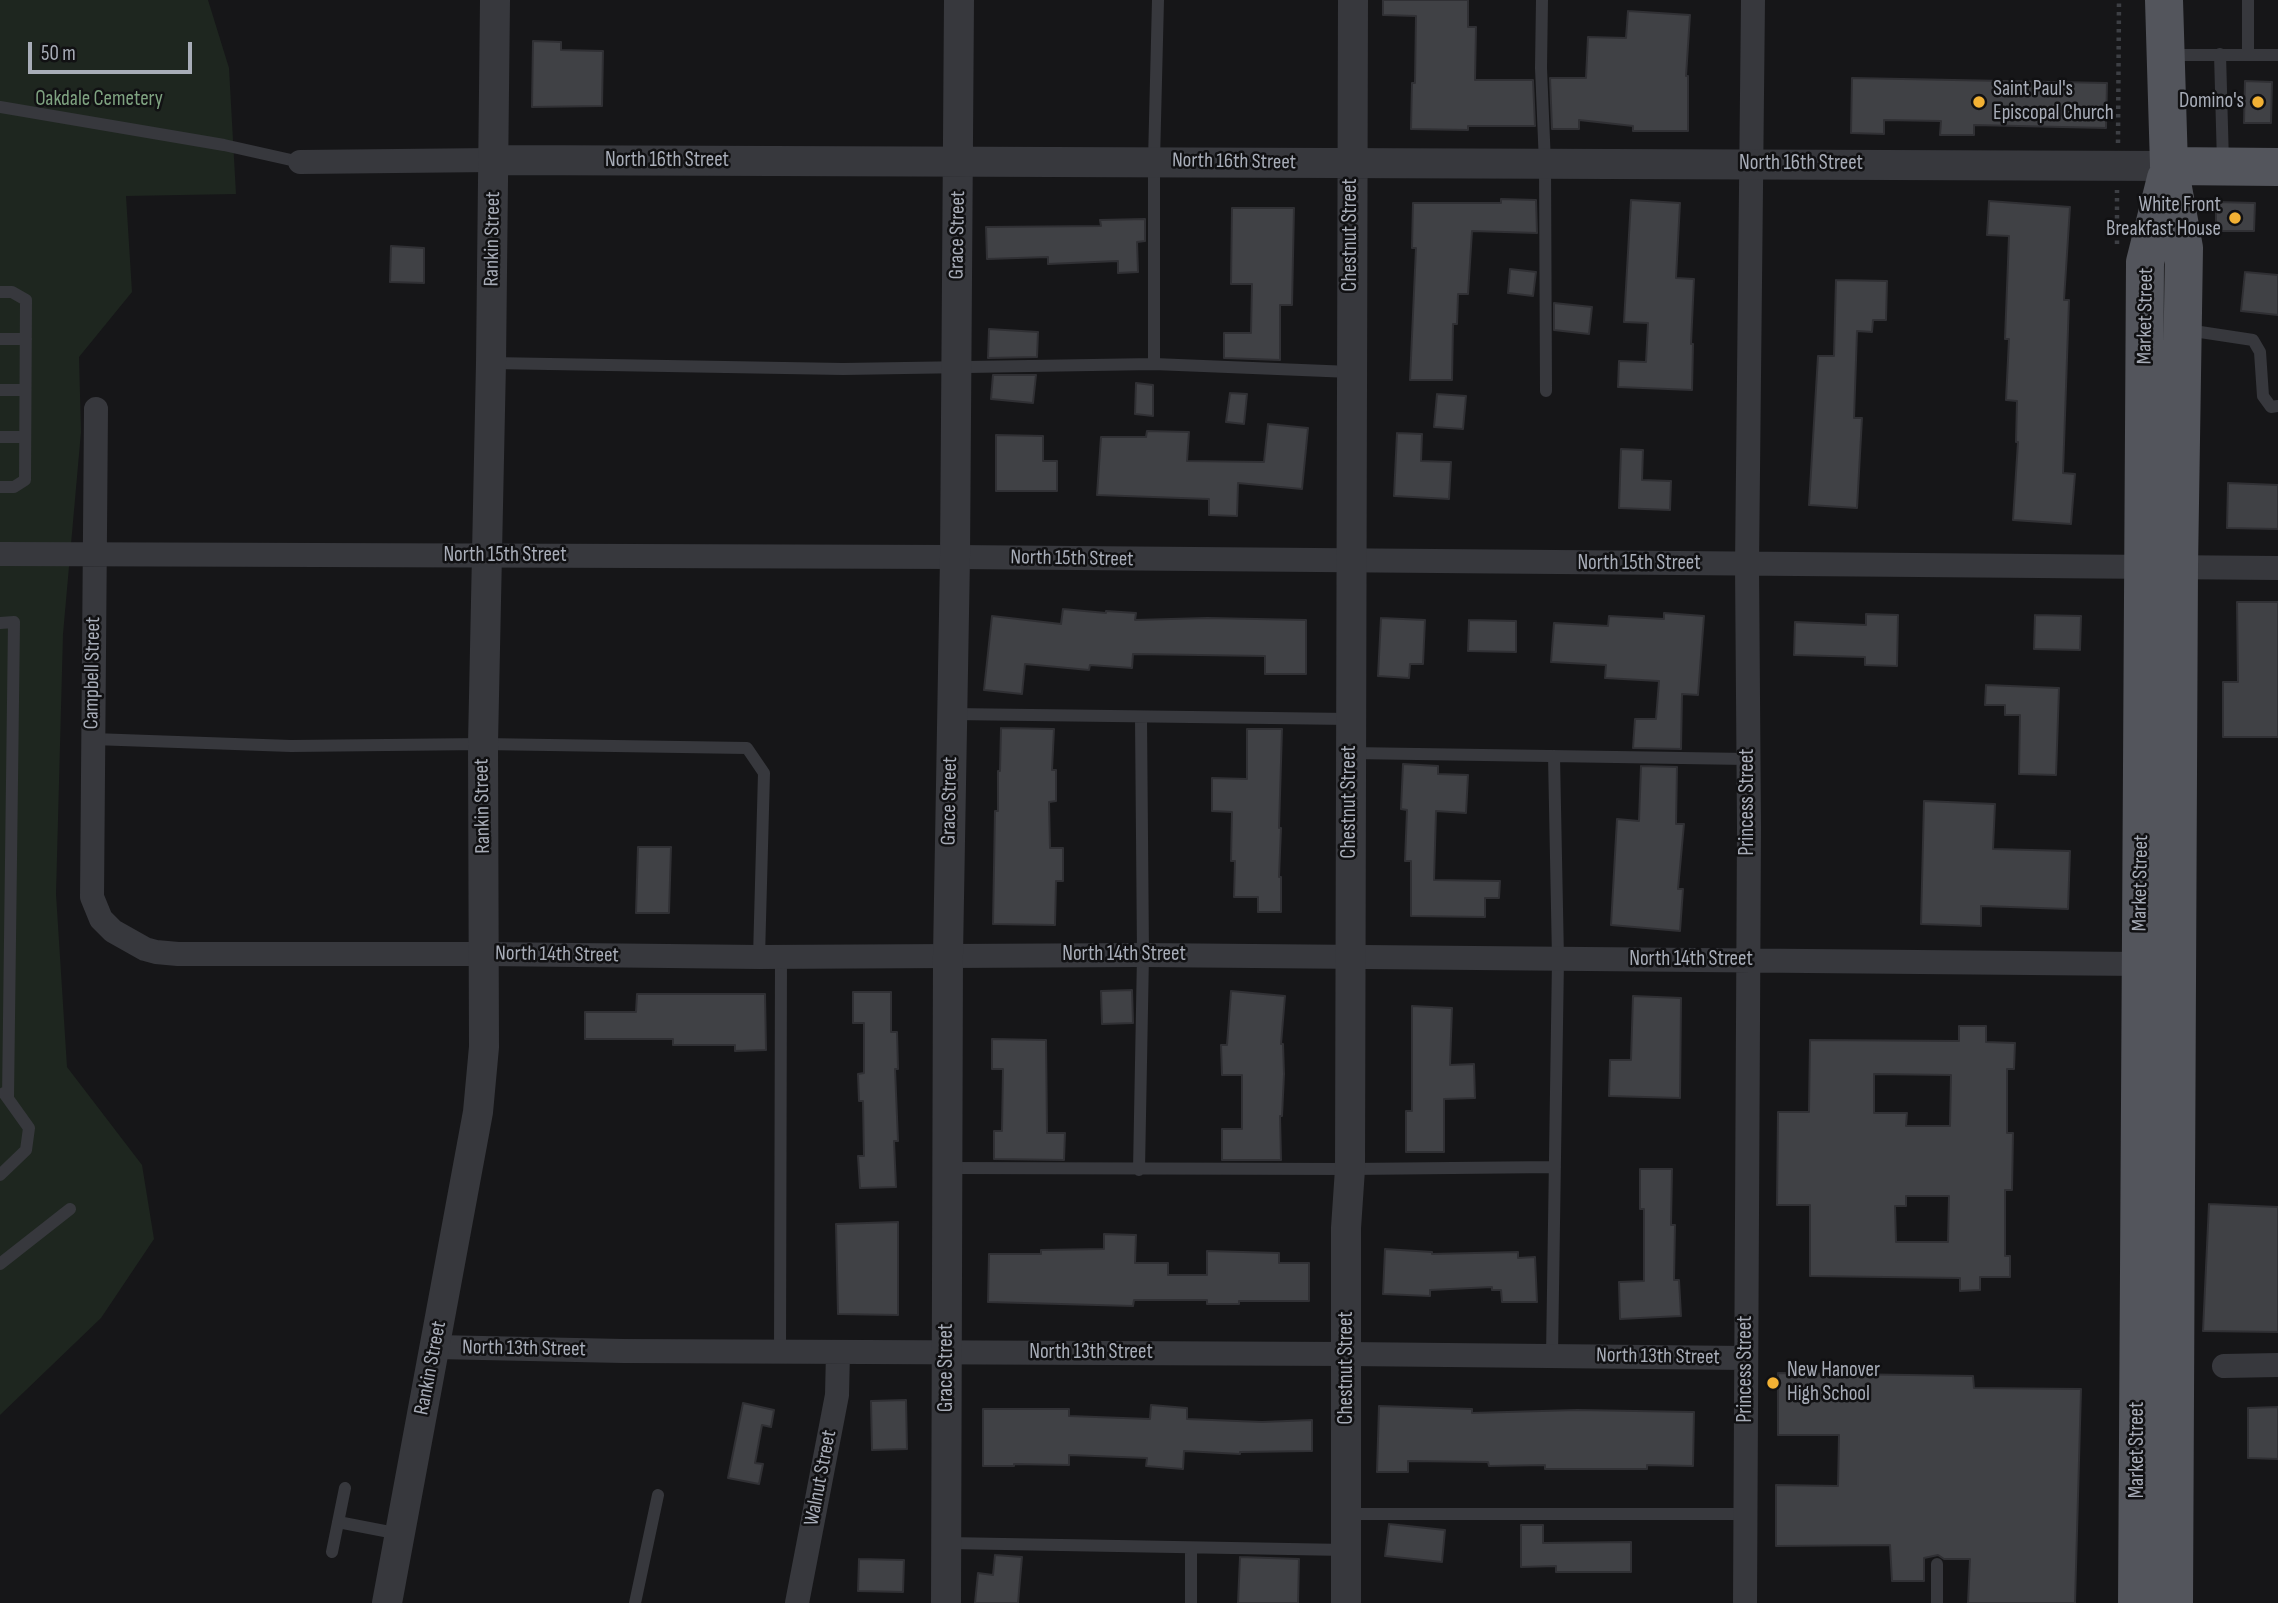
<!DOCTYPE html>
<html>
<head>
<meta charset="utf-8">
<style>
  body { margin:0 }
  #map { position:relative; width:2278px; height:1603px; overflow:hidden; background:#161618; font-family:"Sofia Sans Condensed",sans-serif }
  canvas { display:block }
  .scale { position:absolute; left:28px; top:42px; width:164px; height:32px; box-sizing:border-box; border:4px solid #a8adb8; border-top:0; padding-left:9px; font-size:21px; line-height:24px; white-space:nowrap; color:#a8adb8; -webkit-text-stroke:5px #111113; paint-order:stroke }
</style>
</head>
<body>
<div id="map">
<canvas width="2278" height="1603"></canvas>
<div class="scale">50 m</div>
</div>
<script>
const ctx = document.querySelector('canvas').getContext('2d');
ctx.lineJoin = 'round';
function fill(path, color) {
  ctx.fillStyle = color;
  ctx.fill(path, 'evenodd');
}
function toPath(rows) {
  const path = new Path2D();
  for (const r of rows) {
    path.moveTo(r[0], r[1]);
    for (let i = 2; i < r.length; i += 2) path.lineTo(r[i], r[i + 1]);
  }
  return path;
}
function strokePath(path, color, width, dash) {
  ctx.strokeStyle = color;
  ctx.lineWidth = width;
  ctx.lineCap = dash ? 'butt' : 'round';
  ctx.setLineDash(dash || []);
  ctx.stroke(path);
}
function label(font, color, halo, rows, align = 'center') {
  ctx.font = font + ' "Sofia Sans Condensed",sans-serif';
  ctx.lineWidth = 5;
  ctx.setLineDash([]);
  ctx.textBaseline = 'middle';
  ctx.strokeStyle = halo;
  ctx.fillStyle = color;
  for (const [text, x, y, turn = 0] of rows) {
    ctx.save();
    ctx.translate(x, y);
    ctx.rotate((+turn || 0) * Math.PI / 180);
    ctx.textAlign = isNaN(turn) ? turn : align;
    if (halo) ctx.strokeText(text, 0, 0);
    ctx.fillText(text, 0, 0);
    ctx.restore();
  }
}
const green = toPath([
  [0,0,208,0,229,68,236,194,126,196,132,292,79,357,81,432,63,634,56,894,67,1067,142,1165,154,1239,101,1318,0,1415]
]);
const building = toPath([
  [1383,0,1468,0,1468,27,1476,27,1475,80,1533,80,1535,126,1468,126,1468,130,1411,129,1412,83,1415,83,1416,16,1383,15,1383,0],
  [1628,11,1690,15,1686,76,1688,76,1688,131,1633,131,1633,126,1579,120,1579,129,1552,129,1550,78,1586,78,1588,37,1626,38,1628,11],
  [533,41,561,42,561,50,603,51,602,106,532,107,533,41],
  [1852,78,2107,83,2106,128,1974,125,1974,135,1940,135,1941,121,1884,120,1884,134,1851,133,1852,78],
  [2245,81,2272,82,2271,123,2244,123,2245,81],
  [1501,199,1536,200,1537,233,1472,231,1468,294,1458,294,1457,324,1453,324,1452,380,1410,380,1416,248,1412,248,1413,203,1501,203,1501,199],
  [1631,200,1680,203,1676,278,1694,279,1691,344,1693,344,1692,390,1618,387,1619,361,1646,362,1648,323,1624,322,1631,200],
  [1989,201,2070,207,2064,300,2069,300,2063,473,2075,474,2071,524,2013,520,2018,442,2016,442,2017,401,2006,400,2009,339,2005,339,2009,236,1987,235,1989,201],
  [2216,202,2255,203,2254,231,2216,231,2216,202],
  [1232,208,1294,208,1292,305,1280,305,1280,360,1224,358,1224,333,1251,333,1252,284,1231,284,1232,208],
  [1145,219,1145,241,1137,242,1138,272,1118,273,1118,261,1048,264,1048,257,987,259,986,227,1101,226,1100,220,1145,219],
  [391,246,424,248,424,283,390,282,391,246],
  [1510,269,1536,272,1533,296,1508,293,1510,269],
  [2245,272,2278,275,2278,315,2241,311,2245,272],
  [1836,280,1887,281,1886,320,1873,320,1872,332,1857,331,1854,418,1862,418,1857,508,1809,505,1818,356,1834,356,1836,280],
  [1554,303,1592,307,1589,334,1554,330,1554,303],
  [989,329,1038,332,1037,357,988,358,989,329],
  [993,375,1036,375,1033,403,991,399,993,375],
  [1136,383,1153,385,1153,416,1135,414,1136,383],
  [1230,393,1247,394,1244,424,1226,422,1230,393],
  [1437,394,1466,396,1463,429,1434,427,1437,394],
  [1268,424,1308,428,1302,489,1238,483,1237,516,1209,515,1209,499,1097,495,1101,437,1146,437,1147,431,1189,432,1187,461,1264,462,1268,424],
  [1397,433,1422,434,1421,461,1451,462,1449,499,1394,496,1397,433],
  [996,435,1043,436,1043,461,1057,461,1057,491,996,491,996,435],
  [1621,449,1643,450,1642,480,1671,481,1670,510,1619,508,1621,449],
  [2228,483,2278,485,2278,529,2227,528,2228,483],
  [2237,602,2278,602,2278,737,2223,737,2223,682,2238,682,2237,602],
  [1063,609,1106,613,1106,611,1136,613,1135,620,1207,618,1306,620,1306,674,1265,674,1265,656,1133,654,1132,668,1090,665,1089,670,1025,664,1022,694,984,690,992,616,1061,624,1063,609],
  [1664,613,1704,616,1698,695,1682,694,1681,749,1633,748,1635,719,1656,719,1659,681,1605,678,1606,665,1551,662,1554,623,1608,626,1609,616,1664,619,1664,613],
  [1866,614,1898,615,1897,666,1865,665,1865,657,1794,655,1795,622,1866,625,1866,614],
  [2035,615,2081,616,2080,650,2034,649,2035,615],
  [1381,618,1425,620,1423,664,1410,664,1409,678,1378,676,1381,618],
  [1469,620,1516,621,1516,652,1468,651,1469,620],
  [1986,685,2059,688,2056,775,2019,774,2020,715,2005,715,2005,705,1985,705,1986,685],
  [1001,728,1054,729,1052,770,1056,770,1056,801,1049,802,1050,848,1063,848,1063,881,1056,881,1055,925,993,924,995,811,998,811,998,771,1000,771,1001,728],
  [1247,729,1282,729,1279,828,1281,828,1279,877,1281,877,1281,912,1258,912,1258,897,1234,897,1235,861,1231,861,1232,812,1212,811,1212,778,1247,779,1247,729],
  [1403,764,1438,766,1438,774,1468,775,1466,813,1436,811,1434,880,1500,881,1499,898,1485,898,1485,917,1411,916,1411,861,1405,861,1407,810,1401,809,1403,764],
  [1641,766,1677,767,1676,824,1684,824,1678,889,1683,889,1680,931,1611,925,1617,819,1639,821,1641,766],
  [1924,801,1995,804,1993,849,2070,851,2068,909,1981,906,1981,926,1921,924,1924,801],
  [638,847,671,847,669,913,636,913,638,847],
  [1132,990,1133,1023,1102,1024,1101,991,1132,990],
  [1231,991,1285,996,1281,1044,1283,1044,1284,1074,1282,1116,1280,1116,1281,1160,1222,1160,1222,1129,1242,1129,1242,1075,1222,1075,1221,1045,1227,1045,1231,991],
  [853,992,891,992,891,1032,897,1032,898,1069,895,1069,898,1141,894,1141,896,1187,860,1188,858,1156,864,1156,863,1101,859,1101,858,1074,864,1073,864,1023,853,1023,853,992],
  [637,994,765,994,766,1050,735,1051,735,1045,673,1045,673,1039,585,1039,585,1012,636,1012,637,994],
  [1633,996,1681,998,1680,1098,1609,1096,1610,1060,1631,1060,1633,996],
  [1412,1006,1452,1008,1450,1065,1474,1064,1475,1098,1444,1099,1444,1152,1406,1152,1406,1111,1412,1111,1412,1006],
  [1959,1026,1986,1026,1986,1042,2015,1043,2014,1069,2007,1069,2007,1133,2013,1133,2012,1190,2005,1190,2005,1256,2010,1256,2010,1277,1980,1277,1980,1290,1960,1291,1960,1278,1810,1276,1810,1205,1777,1205,1778,1112,1809,1112,1810,1040,1959,1041,1959,1026],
  [1874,1074,1951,1075,1950,1126,1906,1126,1907,1113,1874,1113,1874,1074],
  [1906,1196,1949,1196,1948,1242,1896,1242,1895,1206,1906,1206,1906,1196],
  [992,1039,1046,1040,1047,1133,1065,1133,1064,1160,994,1159,994,1131,1002,1131,1003,1069,992,1069,992,1039],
  [1640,1169,1672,1169,1671,1225,1675,1225,1674,1280,1679,1280,1681,1316,1620,1319,1619,1282,1644,1281,1644,1209,1640,1209,1640,1169],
  [2209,1204,2278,1207,2278,1332,2203,1331,2209,1204],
  [898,1222,898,1315,838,1314,836,1224,898,1222],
  [1104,1234,1136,1235,1135,1263,1168,1263,1168,1275,1207,1275,1207,1251,1279,1253,1279,1263,1309,1263,1309,1301,1239,1301,1239,1304,1207,1304,1207,1300,1134,1300,1133,1306,988,1302,989,1254,1041,1254,1041,1250,1104,1249,1104,1234],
  [1385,1249,1432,1252,1432,1254,1518,1252,1518,1258,1535,1257,1537,1302,1502,1302,1501,1290,1492,1290,1492,1287,1430,1290,1430,1296,1383,1294,1385,1249],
  [1778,1373,1973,1376,1974,1388,2081,1389,2075,1603,1968,1603,1970,1559,1944,1559,1938,1555,1924,1558,1924,1581,1892,1581,1890,1545,1776,1546,1776,1485,1838,1486,1839,1435,1778,1435,1778,1373],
  [906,1400,907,1449,872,1450,871,1401,906,1400],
  [743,1403,774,1410,771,1427,762,1425,755,1463,763,1464,759,1484,728,1478,743,1403],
  [1151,1405,1187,1408,1187,1419,1262,1422,1312,1420,1312,1451,1240,1452,1240,1454,1184,1451,1183,1469,1146,1466,1147,1458,1069,1455,1069,1465,1014,1464,1014,1466,983,1466,983,1409,1069,1409,1069,1416,1150,1419,1151,1405],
  [1379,1406,1472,1409,1472,1413,1577,1410,1694,1412,1693,1466,1647,1465,1647,1469,1545,1469,1545,1465,1489,1466,1488,1462,1408,1461,1408,1472,1377,1472,1379,1406],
  [2278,1407,2278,1459,2248,1458,2248,1408,2278,1407],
  [1389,1524,1445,1530,1442,1562,1385,1556,1389,1524],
  [1521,1525,1543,1525,1543,1543,1631,1542,1631,1572,1556,1572,1556,1566,1521,1567,1521,1525],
  [995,1555,1022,1557,1018,1603,975,1603,978,1573,993,1575,995,1555],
  [1240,1557,1299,1559,1298,1603,1238,1603,1240,1557],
  [859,1559,904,1560,903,1592,858,1591,859,1559]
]);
const path = toPath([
  [2118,143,2119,0],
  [2117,244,2117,190]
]);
const service = toPath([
  [1542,0,1541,68,1545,164,1546,391],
  [2220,54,2223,163],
  [2170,55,2248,55,2248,0],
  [2248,55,2278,55],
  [0,107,224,145,300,162],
  [0,292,12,292,26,300,25,480,14,487,0,487],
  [2187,330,2253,340,2260,352,2263,396,2271,407,2278,406],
  [0,339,26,339],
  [491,363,843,369,1154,364,1351,372],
  [1154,364,1154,161,1158,0],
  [0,390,25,390],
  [0,437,25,437],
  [0,623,14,622,8,1098],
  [952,714,1350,719],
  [93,739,291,746,483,744,747,748,764,773,759,957],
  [1351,753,1748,759],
  [948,1168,1350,1169,1555,1167],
  [1139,1170,1143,955,1141,718],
  [0,1175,26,1150,29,1128,4,1093],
  [0,1264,70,1209],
  [780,1351,781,957],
  [1552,1356,1558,959,1554,756],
  [1347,1514,1746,1514],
  [338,1522,400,1534],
  [947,1543,1346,1550],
  [1191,1549,1191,1603],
  [332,1552,345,1488],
  [635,1603,658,1495],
  [1937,1603,1937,1564]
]);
const minor = toPath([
  [300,162,493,160],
  [96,409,92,897,101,919,113,931,145,949,156,952,178,954,485,954,759,957,1143,955,2140,964],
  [0,554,955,557,2278,568],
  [436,1347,623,1351,1347,1354,1746,1358],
  [2224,1366,2278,1365],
  [797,1603,837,1395,838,1352],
  [1745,1603,1749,828,1747,565,1753,0]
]);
const tertiary = toPath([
  [493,160,2169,166],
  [387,1603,478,1112,484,1047,483,744,491,363,495,0],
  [946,1603,948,955,955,557,959,0],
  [1346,1603,1346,1228,1350,1169,1353,0]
]);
const primary = toPath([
  [2164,0,2169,166,2184,248,2179,567,2174,1603],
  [2169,166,2278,167],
  [2137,1603,2145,262,2166,178]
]);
const markers = [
  [1979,102,7,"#f2b134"],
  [2258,102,7,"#f2b134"],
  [2235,218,7,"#f2b134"],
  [1773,1383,7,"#f2b134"]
];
const poiNames = [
  ["Saint Paul's",1993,90],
  ["Episcopal Church",1993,114],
  ["Domino's",2244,102,"right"],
  ["White Front",2221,206,"right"],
  ["Breakfast House",2221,230,"right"],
  ["New Hanover",1787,1371],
  ["High School",1787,1395]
];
const parkNames = [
  ["Oakdale Cemetery",99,100]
];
const streetNames = [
  ["North 16th Street",667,161],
  ["North 16th Street",1234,162,1],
  ["North 16th Street",1801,164],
  ["Grace Street",958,235,-89],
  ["Chestnut Street",1351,235,-90],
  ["Rankin Street",493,239,-89],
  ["Market Street",2146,316,-89],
  ["North 15th Street",505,556],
  ["North 15th Street",1072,559,1],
  ["North 15th Street",1639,564],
  ["Campbell Street",93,673,-89],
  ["Grace Street",950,801,-89],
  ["Chestnut Street",1350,802,-90],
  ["Princess Street",1748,802,-90],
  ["Rankin Street",483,806,-91],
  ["Market Street",2141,883,-89],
  ["North 14th Street",557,955,1],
  ["North 14th Street",1124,955],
  ["North 14th Street",1691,960],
  ["North 13th Street",524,1349,1],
  ["North 13th Street",1091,1353],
  ["North 13th Street",1658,1357,1],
  ["Rankin Street",431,1368,-79],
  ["Grace Street",947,1368,-90],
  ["Chestnut Street",1347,1368,-90],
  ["Princess Street",1746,1369,-90],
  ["Market Street",2138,1450,-90],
  ["Walnut Street",821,1478,-79]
];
fill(green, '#1e261f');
fill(building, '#404145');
strokePath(building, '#303034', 2);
strokePath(path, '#3d3f44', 4.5, [3.5, 5]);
strokePath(service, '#37383d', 12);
strokePath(minor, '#37383d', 24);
strokePath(tertiary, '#37383d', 30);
strokePath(primary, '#53555c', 38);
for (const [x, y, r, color] of markers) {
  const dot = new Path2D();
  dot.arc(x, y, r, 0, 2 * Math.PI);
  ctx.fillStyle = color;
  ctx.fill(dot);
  strokePath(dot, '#111113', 2.5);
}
label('21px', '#a8adb8', '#111113', poiNames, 'left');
label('21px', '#7fa381', '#111113', parkNames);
label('21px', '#a8adb8', '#111113', streetNames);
</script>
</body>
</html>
